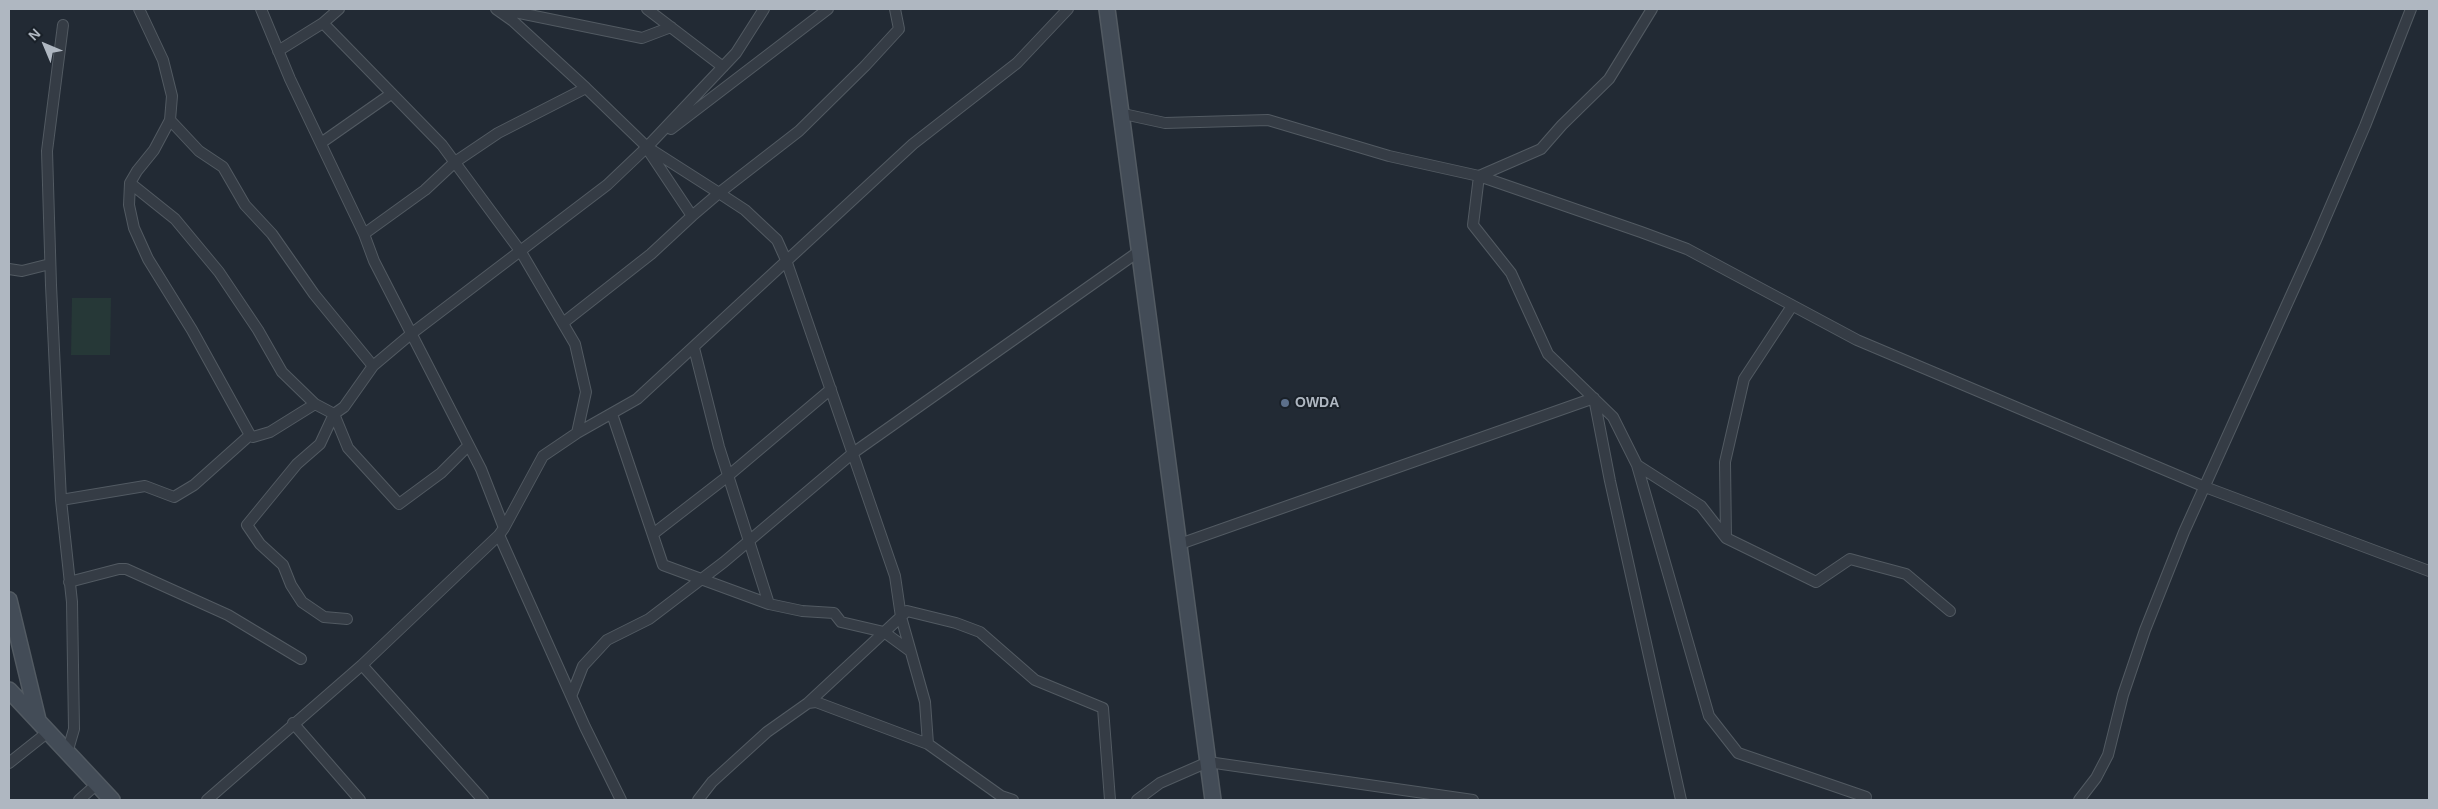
<!DOCTYPE html>
<html>
<head>
<meta charset="utf-8">
<style>
  body { margin:0 }
  #map { position:relative; width:2438px; height:809px; overflow:hidden; background:#222a34; font-family:Helvetica,sans-serif }
  canvas { display:block }
  .frame { position:absolute; inset:0; border:10px solid #afb7c1; pointer-events:none }
  .north { position:absolute; left:20px; top:20px; width:50px; height:50px; -webkit-text-stroke:4px #1a2129; paint-order:stroke; rotate:315deg; font-size:14px; font-weight:700; line-height:20px; text-align:center; color:#afb7c1 }
  .north::after { content:''; display:block; margin:auto; width:18px; height:22px; background:#afb7c1; clip-path:polygon(50% 0,100% 100%,50% 72%,0 100%) }
</style>
</head>
<body>
<div id="map">
<canvas width="2438" height="809"></canvas>
<div class="frame"></div>
<div class="north">N</div>
</div>
<script>
const ctx = document.querySelector('canvas').getContext('2d');
ctx.lineJoin = 'round';
function fill(path, color) {
  ctx.fillStyle = color;
  ctx.fill(path, 'evenodd');
}
function toPath(rows) {
  const path = new Path2D();
  for (const r of rows) {
    path.moveTo(r[0], r[1]);
    for (let i = 2; i < r.length; i += 2) path.lineTo(r[i], r[i + 1]);
  }
  return path;
}
function strokePath(path, color, width, dash) {
  ctx.strokeStyle = color;
  ctx.lineWidth = width;
  ctx.lineCap = dash ? 'butt' : 'round';
  ctx.setLineDash(dash || []);
  ctx.stroke(path);
}
function label(font, color, halo, rows, align = 'center') {
  ctx.font = font + ' Helvetica,sans-serif';
  ctx.lineWidth = 4;
  ctx.setLineDash([]);
  ctx.textBaseline = 'middle';
  ctx.strokeStyle = halo;
  ctx.fillStyle = color;
  for (const [text, x, y, turn = 0] of rows) {
    ctx.save();
    ctx.translate(x, y);
    ctx.rotate((+turn || 0) * Math.PI / 180);
    ctx.textAlign = isNaN(turn) ? turn : align;
    if (halo) ctx.strokeText(text, 0, 0);
    ctx.fillText(text, 0, 0);
    ctx.restore();
  }
}
const green = toPath([
  [72,298,111,298,110,355,71,355]
]);
const street = toPath([
  [139,9,163,60,172,96,170,120,154,150,137,171,130,183,129,205,134,228,148,259,192,330,250,435,253,437,270,432,315,404,334,414,344,407,373,366,411,334,607,185,647,147,736,53,764,9],
  [261,9,290,79,364,234,374,261,481,469,504,528,499,535,585,727,621,800],
  [496,9,513,21,586,88,647,147,719,193,799,131,865,66,899,29,895,9],
  [500,9,642,38,671,27],
  [647,9,723,67],
  [1652,9,1609,79,1562,125,1541,149,1479,176,1473,225,1511,273,1548,354,1613,417,1637,465,1701,506,1726,538,1816,582,1850,559,1906,574,1950,611],
  [323,23,442,145,521,252,575,344,586,392,577,433],
  [63,25,47,151,51,285,61,500,72,602,74,729,67,753],
  [278,51,323,23,339,9],
  [1119,113,1165,123,1268,120,1389,156,1479,176,1641,232,1687,249,1857,340,2205,487,2429,571],
  [170,120,199,151,223,167,245,205,272,234,314,294,373,366],
  [671,129,828,9],
  [321,143,391,94],
  [130,183,175,219,219,272,258,330,282,372,315,404],
  [692,216,719,193,745,210,777,240,786,260,895,576,901,617,925,702,928,744],
  [364,234,425,190,455,162,498,133,586,88],
  [9,269,22,271,50,264],
  [563,323,651,254,692,216,648,150],
  [694,348,719,447,769,604,802,611,834,613,841,622,884,632,910,651],
  [612,414,663,565,769,604],
  [1637,465,1709,716,1738,753,1866,797,1865,800],
  [61,500,145,486,174,497,194,485,250,435],
  [504,528,543,456,577,433,637,399,913,144,1017,63,1068,9],
  [653,534,728,476,831,389],
  [1726,538,1725,462,1744,379,1792,306],
  [1177,545,1594,398,1610,481,1681,800],
  [69,582,119,569,126,569,228,615,301,659],
  [347,619,324,617,302,602,291,585,283,565,260,544,247,525,297,464,320,444,334,414,348,448,399,504,441,473,468,446],
  [362,665,483,800],
  [572,694,583,666,607,640,649,619,724,562,853,453,1138,252],
  [808,703,907,611,956,623,980,632,1035,680,1103,708,1110,800],
  [293,723,360,800],
  [9,763,48,732],
  [79,800,97,784],
  [207,800,362,665,499,535],
  [698,800,712,782,767,732,808,703,816,702,928,744,1001,796,1013,800],
  [1137,800,1160,783,1208,762,1473,800],
  [2079,800,2096,778,2108,755,2123,695,2145,630,2184,532,2316,240,2365,126,2411,9]
]);
const secondary = toPath([
  [1107,9,1213,800],
  [9,600,38,720],
  [9,690,112,800]
]);
const markers = [
  [1285,403,5,"#5c6f8a"]
];
const poiNames = [
  ["OWDA",1295,403]
];
fill(green, '#263837');
strokePath(street, '#525a62', 12);
strokePath(secondary, '#525a62', 18);
strokePath(street, '#353c45', 10);
strokePath(secondary, '#434c57', 15);
for (const [x, y, r, color] of markers) {
  const dot = new Path2D();
  dot.arc(x, y, r, 0, 2 * Math.PI);
  ctx.fillStyle = color;
  ctx.fill(dot);
  strokePath(dot, '#1a2129', 2);
}
label('bold 14px', '#afb7c1', '#1a2129', poiNames, 'left');
</script>
</body>
</html>
